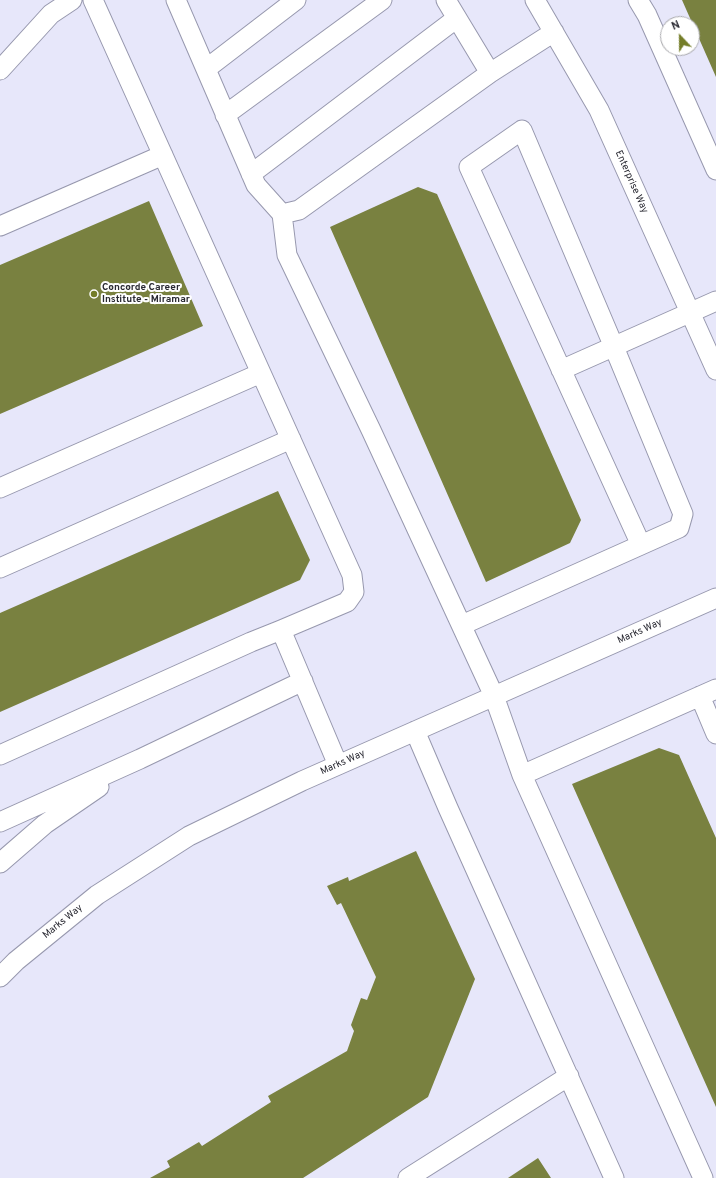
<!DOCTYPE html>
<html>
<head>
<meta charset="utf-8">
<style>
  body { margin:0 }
  #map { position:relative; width:716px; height:1178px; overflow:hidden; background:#f3f3fd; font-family:Overpass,sans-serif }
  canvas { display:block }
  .north { position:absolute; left:660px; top:16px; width:40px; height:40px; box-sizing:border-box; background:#fff; border:1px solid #a9a9ad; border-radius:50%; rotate:338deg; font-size:11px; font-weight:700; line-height:16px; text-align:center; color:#292932 }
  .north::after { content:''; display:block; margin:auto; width:14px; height:18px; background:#747d28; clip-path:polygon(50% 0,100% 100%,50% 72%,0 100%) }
</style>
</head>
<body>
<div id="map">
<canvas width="716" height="1178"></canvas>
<div class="north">N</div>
</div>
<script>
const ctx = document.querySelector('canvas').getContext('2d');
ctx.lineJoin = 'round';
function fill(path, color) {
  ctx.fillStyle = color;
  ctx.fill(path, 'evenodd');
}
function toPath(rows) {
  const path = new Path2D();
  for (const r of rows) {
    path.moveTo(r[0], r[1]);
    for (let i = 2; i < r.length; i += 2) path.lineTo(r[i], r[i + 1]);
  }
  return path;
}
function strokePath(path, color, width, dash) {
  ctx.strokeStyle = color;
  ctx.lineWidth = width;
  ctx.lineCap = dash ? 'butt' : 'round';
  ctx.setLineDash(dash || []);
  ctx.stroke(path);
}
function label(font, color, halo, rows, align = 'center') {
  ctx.font = font + ' Overpass,sans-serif';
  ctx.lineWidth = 4;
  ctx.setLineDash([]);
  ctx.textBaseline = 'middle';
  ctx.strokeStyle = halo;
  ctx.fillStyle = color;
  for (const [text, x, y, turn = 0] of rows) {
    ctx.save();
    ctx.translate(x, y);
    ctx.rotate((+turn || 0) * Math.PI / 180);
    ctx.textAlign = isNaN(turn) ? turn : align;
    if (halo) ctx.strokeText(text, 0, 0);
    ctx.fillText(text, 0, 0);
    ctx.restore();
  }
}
const built = toPath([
  [0,0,716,0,716,1178,0,1178],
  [668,24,692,24,692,48,668,48]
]);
const building = toPath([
  [682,0,716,0,716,77],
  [418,187,437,194,581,520,570,543,486,582,330,227],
  [149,201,203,326,0,414,0,265],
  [278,491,310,560,300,580,0,712,0,613],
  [659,748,679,755,716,838,716,1107,572,784],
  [416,851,475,979,428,1097,303,1178,150,1178,170,1167,167,1161,199,1142,202,1146,271,1102,268,1096,347,1051,354,1031,351,1025,361,998,367,1000,376,977,341,903,337,905,327,886,348,877,349,881],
  [538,1158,551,1178,508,1178]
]);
const minor = toPath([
  [176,0,256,185,282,214,287,255,371,430,494,696,522,775,703,1178],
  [446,0,490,73],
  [535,0,599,110,716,370],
  [638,0,647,15,716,170],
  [206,69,296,0],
  [0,70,51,14,72,0],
  [225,115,382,0],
  [251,174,457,18],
  [282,214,299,210,490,73,554,32],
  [0,226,163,155],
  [561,370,716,301],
  [0,488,261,373],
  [0,568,291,439],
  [462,625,679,528,683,514,614,347,522,130,469,167,641,545],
  [281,630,338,765],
  [700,696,716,734],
  [415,731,448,808,614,1178],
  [0,755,251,642,281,630,347,602,354,592,352,575,93,0],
  [522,775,716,689],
  [0,822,140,759,303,681],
  [0,863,45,824,99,787],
  [0,977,16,961,97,895,189,836,302,781,716,598],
  [408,1178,569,1076]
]);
const markers = [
  [94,294,4,"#747d28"]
];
const streetNames = [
  ["Enterprise Way",631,182,66],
  ["Marks Way",640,632,-24],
  ["Marks Way",343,763,-24],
  ["Marks Way",63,922,-39]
];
const poiNames = [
  ["Concorde Career",102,288],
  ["Institute - Miramar",102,300]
];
fill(built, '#e7e7fa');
fill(building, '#798140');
strokePath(minor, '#9798ae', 21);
strokePath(minor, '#fff', 19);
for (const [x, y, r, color] of markers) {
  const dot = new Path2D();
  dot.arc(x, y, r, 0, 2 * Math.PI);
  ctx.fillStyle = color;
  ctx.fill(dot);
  strokePath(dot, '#fff', 1.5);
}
label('10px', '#292932', '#fff', streetNames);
label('bold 10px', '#292932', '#fff', poiNames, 'left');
</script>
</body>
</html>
